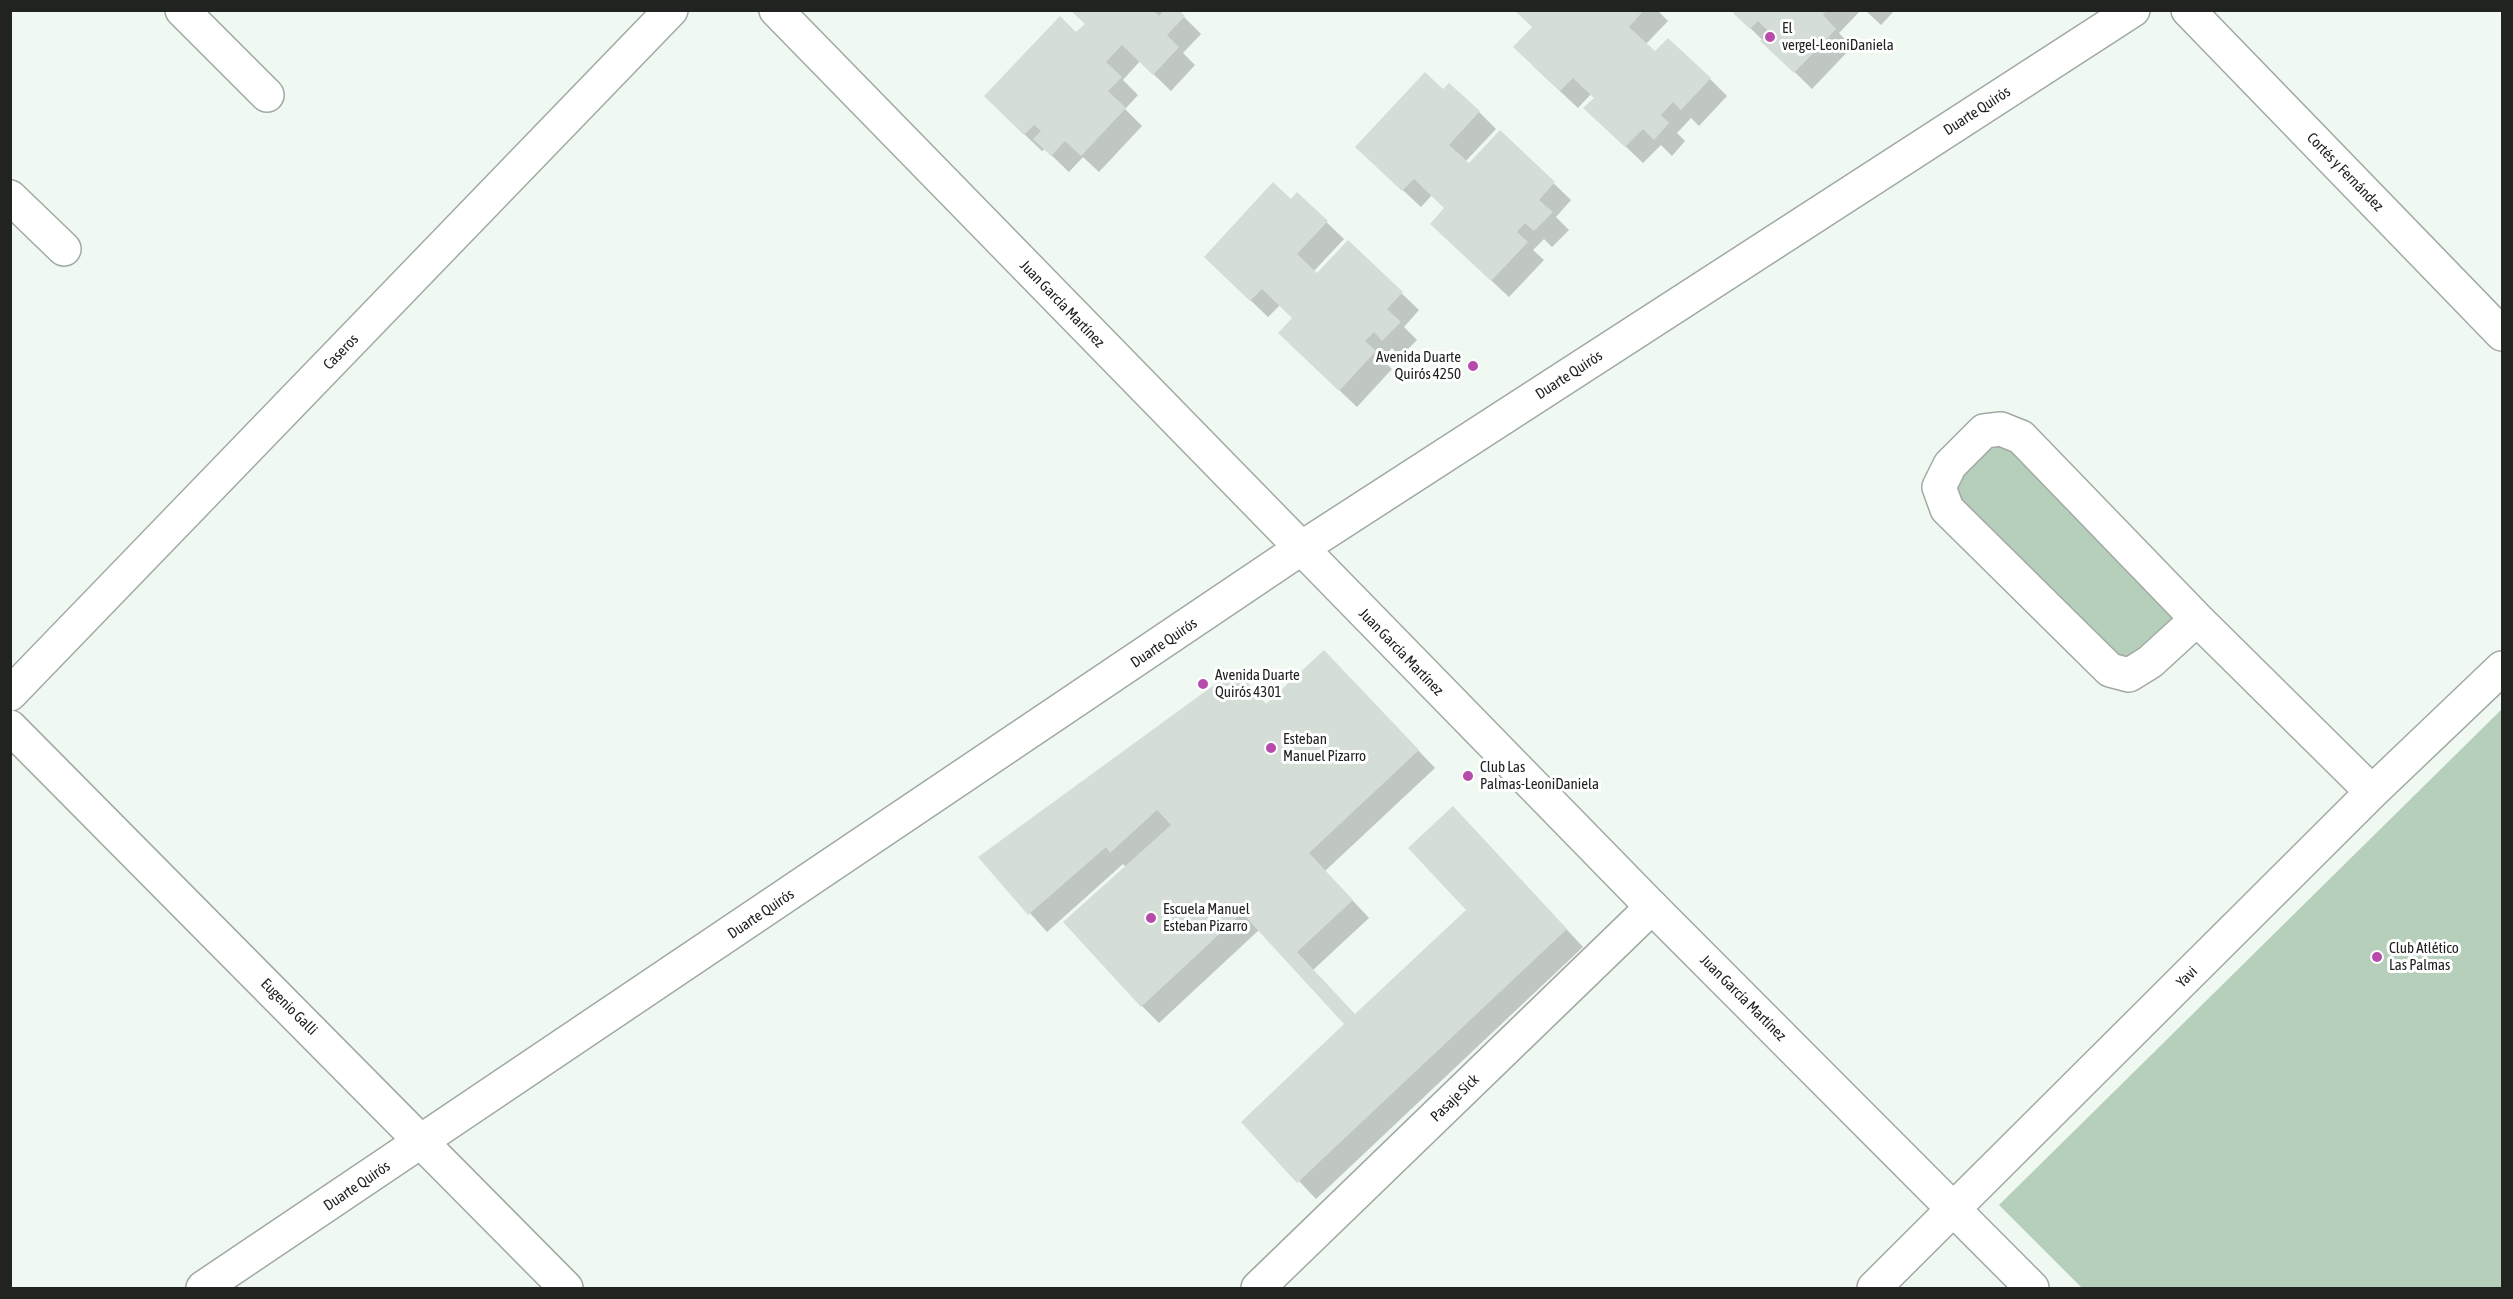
<!DOCTYPE html>
<html>
<head>
<meta charset="utf-8">
<style>
  body { margin:0 }
  #map { position:relative; width:2513px; height:1299px; overflow:hidden; background:#f0f8f2; font-family:"Asap Condensed",sans-serif }
  canvas { display:block }
  .frame { position:absolute; inset:0; border:12px solid #212321; pointer-events:none }
</style>
</head>
<body>
<div id="map">
<canvas width="2513" height="1299"></canvas>
<div class="frame"></div>
</div>
<script>
const ctx = document.querySelector('canvas').getContext('2d');
ctx.lineJoin = 'round';
function fill(path, color) {
  ctx.fillStyle = color;
  ctx.fill(path, 'evenodd');
}
function toPath(rows) {
  const path = new Path2D();
  for (const r of rows) {
    path.moveTo(r[0], r[1]);
    for (let i = 2; i < r.length; i += 2) path.lineTo(r[i], r[i + 1]);
  }
  return path;
}
function strokePath(path, color, width, dash) {
  ctx.strokeStyle = color;
  ctx.lineWidth = width;
  ctx.lineCap = dash ? 'butt' : 'round';
  ctx.setLineDash(dash || []);
  ctx.stroke(path);
}
function label(font, color, halo, rows, align = 'center') {
  ctx.font = font + ' "Asap Condensed",sans-serif';
  ctx.lineWidth = 6;
  ctx.setLineDash([]);
  ctx.textBaseline = 'middle';
  ctx.strokeStyle = halo;
  ctx.fillStyle = color;
  for (const [text, x, y, turn = 0] of rows) {
    ctx.save();
    ctx.translate(x, y);
    ctx.rotate((+turn || 0) * Math.PI / 180);
    ctx.textAlign = isNaN(turn) ? turn : align;
    if (halo) ctx.strokeText(text, 0, 0);
    ctx.fillText(text, 0, 0);
    ctx.restore();
  }
}
const green = toPath([
  [2001,429,2197,619,2129,675,1947,509,1950,465],
  [2502,709,2502,1288,2082,1288,1999,1205]
]);
const shadow = toPath([
  [1072,10,1177,10,1201,34,1183,53,1195,65,1171,91,1140,61,1123,80,1138,95,1125,109,1142,126,1099,172,1083,157,1069,172,1045,149,1042,151,1003,114,1086,24],
  [1518,10,1657,10,1668,21,1645,45,1655,54,1710,79,1727,96,1699,126,1691,118,1677,133,1685,141,1672,156,1661,145,1643,163,1603,125,1596,98,1591,94,1578,108,1532,65,1534,28],
  [1738,10,1861,10,1839,33,1852,47,1812,89,1735,13],
  [1865,10,1895,10,1881,25],
  [1443,92,1479,112,1496,129,1465,162,1469,165,1500,132,1571,200,1556,217,1569,230,1552,247,1544,239,1533,250,1544,260,1509,297,1449,241,1446,208,1432,195,1421,207,1375,164],
  [1297,194,1344,239,1313,272,1317,275,1348,242,1419,310,1404,327,1417,340,1400,357,1392,348,1381,359,1392,369,1357,407,1297,350,1294,318,1280,305,1268,317,1223,274],
  [1341,669,1435,768,1325,871,1369,918,1313,970,1355,1016,1468,910,1470,825,1583,947,1316,1199,1243,1122,1347,1024,1259,930,1159,1023,1142,1006,1126,867,1123,864,1047,932,980,857,1236,671,1267,705]
]);
const building = toPath([
  [1070,10,1153,10,1159,16,1164,10,1179,10,1185,16,1167,35,1179,47,1153,75,1122,45,1106,62,1122,77,1108,91,1126,108,1081,156,1065,141,1051,156,1033,139,1041,131,1034,125,1024,135,984,96,1060,16,1076,32,1085,24],
  [1514,10,1644,10,1629,27,1655,51,1668,38,1711,78,1681,110,1673,102,1661,115,1669,123,1654,140,1643,129,1625,147,1583,108,1594,98,1573,78,1560,91,1513,47,1532,27],
  [1735,10,1827,10,1823,15,1836,29,1794,73,1760,41,1769,32,1758,21,1750,29,1733,13],
  [1425,72,1443,89,1449,83,1480,111,1449,145,1469,163,1500,130,1555,182,1539,200,1553,212,1534,231,1525,223,1517,232,1528,242,1491,281,1430,224,1444,208,1414,179,1402,191,1355,147],
  [1273,182,1291,199,1297,192,1328,221,1297,254,1317,273,1348,240,1403,292,1387,309,1401,322,1382,341,1374,332,1365,341,1376,351,1339,391,1278,333,1292,318,1262,289,1250,301,1204,257],
  [1324,650,1419,750,1309,853,1353,900,1297,952,1355,1014,1466,910,1408,848,1453,806,1567,929,1297,1183,1241,1122,1344,1024,1242,913,1141,1007,1063,922,1171,825,1157,810,1110,853,1106,847,1028,915,978,857,1236,669,1266,704]
]);
const street = toPath([
  [182,10,267,95],
  [2188,10,2502,334],
  [10,197,64,249],
  [2197,619,2150,662,2129,675,2110,670,1947,509,1939,487,1950,465,1984,431,2001,429,2021,437,2197,619,2372,792],
  [10,694,671,10],
  [10,727,566,1288],
  [1258,1288,1652,907],
  [1874,1288,2372,792,2502,668]
]);
const secondary = toPath([
  [776,10,1652,907,2032,1288],
  [203,1288,1300,549,2133,10]
]);
const markers = [
  [1770,37,6,"#b74bac"],
  [1473,366,6,"#b74bac"],
  [1203,684,6,"#b74bac"],
  [1271,748,6,"#b74bac"],
  [1468,776,6,"#b74bac"],
  [1151,918,6,"#b74bac"],
  [2377,957,6,"#b74bac"]
];
const poiNames = [
  ["El",1782,28],
  ["vergel-LeoniDaniela",1782,45],
  ["Avenida Duarte",1461,357,"right"],
  ["Quirós 4250",1461,374,"right"],
  ["Avenida Duarte",1215,675],
  ["Quirós 4301",1215,692],
  ["Esteban",1283,739],
  ["Manuel Pizarro",1283,756],
  ["Club Las",1480,767],
  ["Palmas-LeoniDaniela",1480,784],
  ["Escuela Manuel",1163,909],
  ["Esteban Pizarro",1163,926],
  ["Club Atlético",2389,948],
  ["Las Palmas",2389,965]
];
const streetNames = [
  ["Duarte Quirós",1977,111,-33],
  ["Cortés y Fernández",2345,172,46],
  ["Juan García Martínez",1062,304,46],
  ["Caseros",341,352,-46],
  ["Duarte Quirós",1569,375,-33],
  ["Duarte Quirós",1164,643,-34],
  ["Juan García Martínez",1401,652,46],
  ["Duarte Quirós",761,914,-34],
  ["Yavi",2187,977,-45],
  ["Juan García Martínez",1743,998,45],
  ["Eugenio Galli",289,1007,45],
  ["Pasaje Sick",1455,1098,-44],
  ["Duarte Quirós",357,1186,-34]
];
fill(green, '#b5cfbb');
fill(shadow, '#0003');
fill(building, '#d5ddd7');
strokePath(street, '#a1a9a3', 36);
strokePath(secondary, '#a1a9a3', 36);
strokePath(street, '#fff', 33);
strokePath(secondary, '#fff', 33);
for (const [x, y, r, color] of markers) {
  const dot = new Path2D();
  dot.arc(x, y, r, 0, 2 * Math.PI);
  ctx.fillStyle = color;
  ctx.fill(dot);
  strokePath(dot, '#fff', 2);
}
label('15px', '#212321', '#fff', poiNames, 'left');
label('15px', '#212321', '#fff', streetNames);
</script>
</body>
</html>
